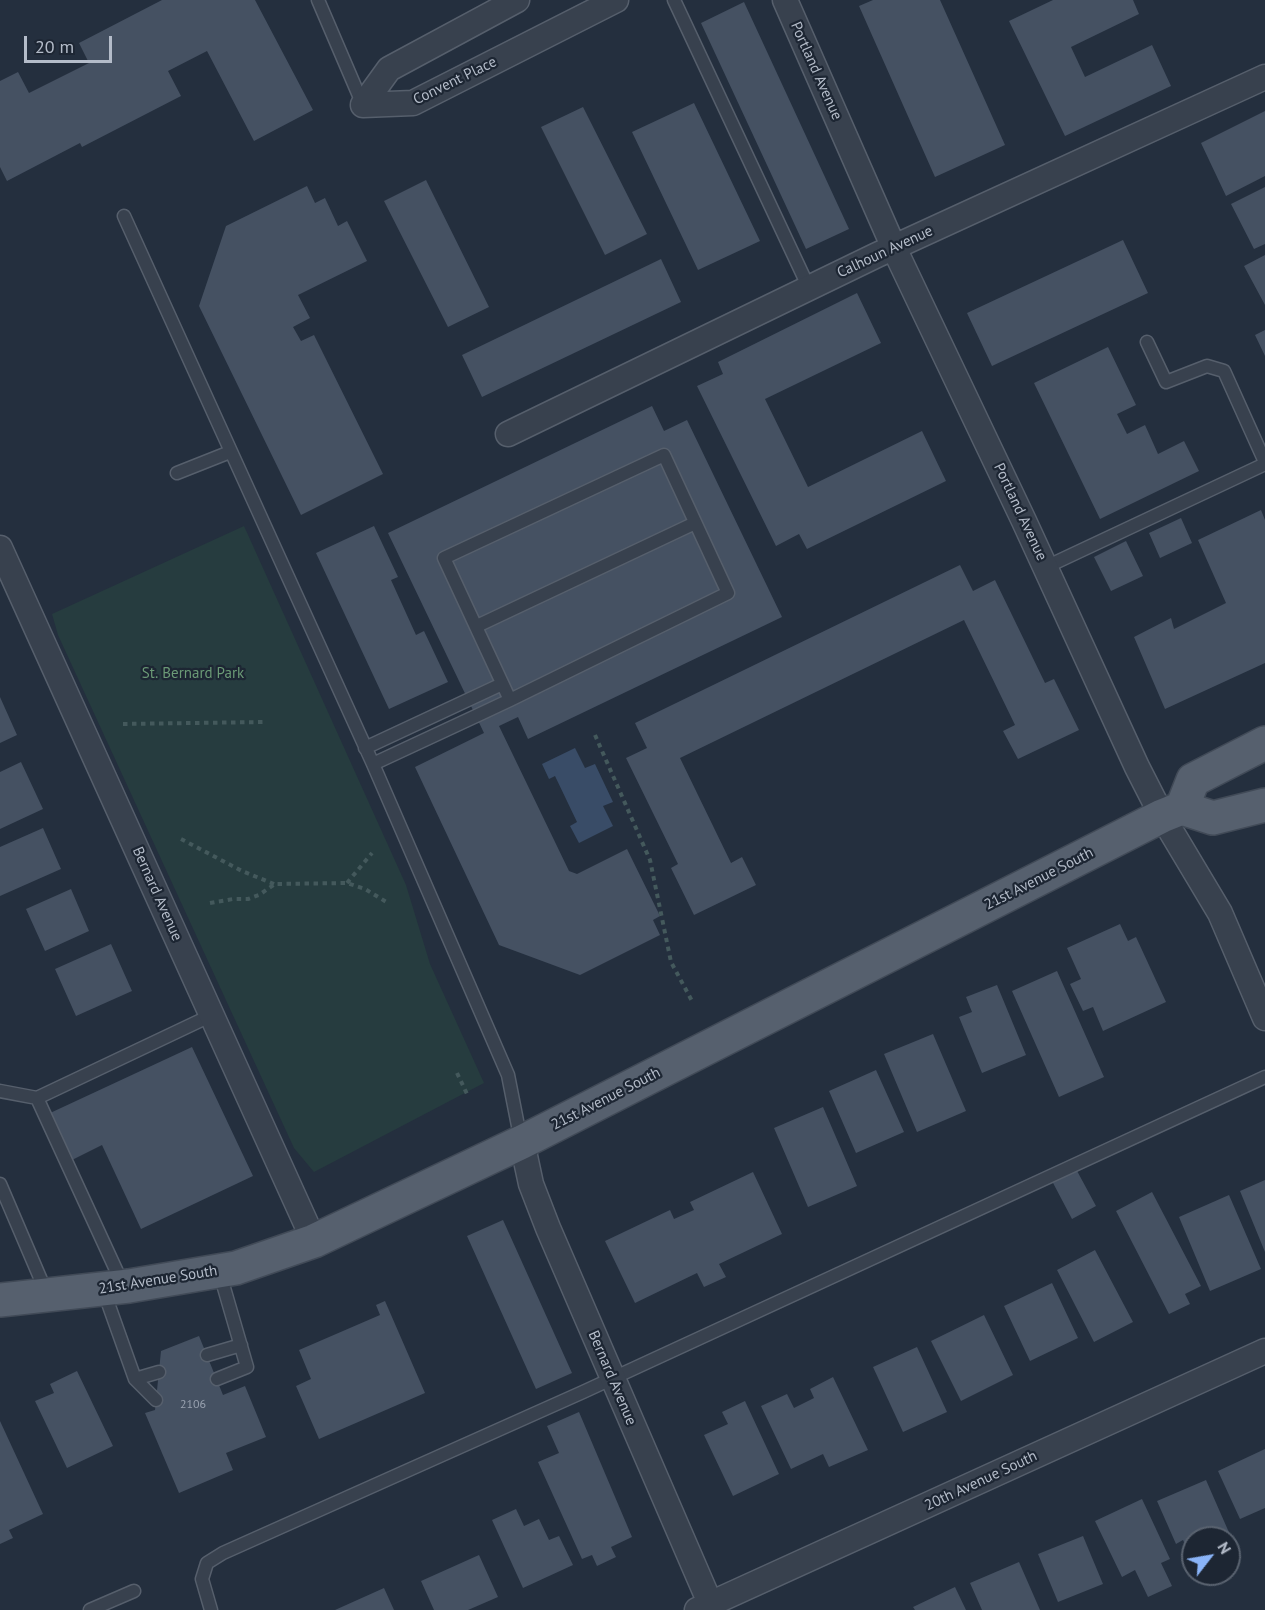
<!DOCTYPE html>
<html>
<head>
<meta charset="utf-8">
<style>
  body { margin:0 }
  #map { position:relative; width:1265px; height:1610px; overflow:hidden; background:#242f3e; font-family:"PT Sans",sans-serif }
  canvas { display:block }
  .north { position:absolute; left:1181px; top:1526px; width:60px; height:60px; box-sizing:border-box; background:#1d2633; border:2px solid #59626f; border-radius:50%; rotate:59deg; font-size:16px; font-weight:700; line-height:24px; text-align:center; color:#b4bcc9 }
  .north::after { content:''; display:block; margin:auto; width:21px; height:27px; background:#8ab4f8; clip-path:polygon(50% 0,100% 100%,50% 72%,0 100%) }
  .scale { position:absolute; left:24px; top:36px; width:88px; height:27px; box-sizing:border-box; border:3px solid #b4bcc9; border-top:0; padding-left:8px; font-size:18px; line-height:21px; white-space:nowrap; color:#b4bcc9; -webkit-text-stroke:4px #1d2633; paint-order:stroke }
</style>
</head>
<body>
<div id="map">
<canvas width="1265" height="1610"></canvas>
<div class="north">N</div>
<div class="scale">20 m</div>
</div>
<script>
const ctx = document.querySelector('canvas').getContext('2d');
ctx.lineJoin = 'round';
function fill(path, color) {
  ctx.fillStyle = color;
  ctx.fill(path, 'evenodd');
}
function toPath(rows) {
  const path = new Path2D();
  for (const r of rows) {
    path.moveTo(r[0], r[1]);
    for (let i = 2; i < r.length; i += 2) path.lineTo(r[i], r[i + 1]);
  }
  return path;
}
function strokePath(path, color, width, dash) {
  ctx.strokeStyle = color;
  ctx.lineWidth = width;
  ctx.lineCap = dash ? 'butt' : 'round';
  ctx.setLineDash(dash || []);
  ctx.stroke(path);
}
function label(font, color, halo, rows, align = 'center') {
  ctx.font = font + ' "PT Sans",sans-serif';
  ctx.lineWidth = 4.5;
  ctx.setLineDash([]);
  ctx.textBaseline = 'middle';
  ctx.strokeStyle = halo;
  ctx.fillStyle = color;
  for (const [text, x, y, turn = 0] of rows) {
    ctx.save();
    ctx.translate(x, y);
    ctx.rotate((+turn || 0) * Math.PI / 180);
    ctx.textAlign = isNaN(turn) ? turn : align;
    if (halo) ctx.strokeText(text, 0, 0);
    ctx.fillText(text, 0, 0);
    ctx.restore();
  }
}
const green = toPath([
  [244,526,406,885,430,964,484,1083,314,1172,294,1148,58,635,52,614]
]);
const water = toPath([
  [575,748,585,768,595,764,613,802,603,806,613,826,579,843,570,826,577,822,555,776,549,779,542,764]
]);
const building = toPath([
  [162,0,255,0,313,110,254,141,207,51,168,71,181,96,82,147,80,143,7,181,0,167,0,81,18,72,29,93,89,63,79,43],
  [873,0,940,0,1005,145,935,177,859,6],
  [1053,0,1133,0,1139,14,1071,47,1085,77,1152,45,1171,86,1065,136,1009,21],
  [744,2,849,229,806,249,701,23],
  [694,103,760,241,698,270,632,132],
  [583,107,647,234,605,255,541,127],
  [1265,111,1265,176,1226,196,1201,143],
  [426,180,489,307,448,327,384,201],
  [307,186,315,203,325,198,338,226,347,221,367,261,298,295,310,318,293,327,301,341,314,335,383,474,301,515,199,306,226,226],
  [1265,187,1265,244,1254,249,1231,204],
  [1123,240,1148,293,992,366,967,313],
  [1265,255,1265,305,1244,266],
  [661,259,681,302,482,397,462,355],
  [857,293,881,343,765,399,808,487,922,431,946,481,807,549,799,534,776,546,697,386,723,374,718,362],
  [1265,330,1265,356,1255,335],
  [1108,347,1136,405,1117,414,1127,434,1145,425,1158,454,1184,441,1199,471,1100,519,1034,383],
  [652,406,664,431,687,420,782,617,528,739,518,717,499,726,569,871,577,874,627,849,660,916,653,920,660,935,580,975,499,945,415,767,484,733,388,533],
  [1261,510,1265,520,1265,663,1165,709,1134,637,1171,618,1174,629,1226,603,1198,540],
  [1181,518,1192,543,1160,558,1149,533],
  [374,526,398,577,391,580,416,635,424,631,448,682,389,709,316,553],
  [1126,541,1143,576,1111,591,1094,557],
  [960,565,973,591,995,580,1045,683,1054,679,1079,730,1018,759,1003,731,1015,725,964,620,680,758,731,863,742,857,756,885,694,915,671,868,678,864,626,758,647,748,635,723],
  [0,697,17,735,0,743],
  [21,762,43,809,0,829,0,772],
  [43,828,61,869,0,896,0,847],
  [71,889,89,931,45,951,26,909],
  [1120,924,1128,941,1136,937,1166,1002,1103,1031,1093,1007,1083,1011,1070,984,1081,979,1067,948],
  [111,944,132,991,76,1016,55,969],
  [1057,971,1104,1077,1059,1097,1012,991],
  [997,985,1026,1055,982,1073,959,1017,972,1012,966,997],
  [933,1034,966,1111,917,1132,884,1054],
  [192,1047,253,1176,141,1229,102,1145,70,1161,48,1114],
  [876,1070,904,1132,856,1153,829,1091],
  [823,1107,857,1186,808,1207,774,1128],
  [1076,1169,1096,1206,1072,1219,1052,1181],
  [753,1172,782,1234,719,1264,726,1277,704,1287,697,1273,635,1303,605,1241,670,1210,674,1219,694,1210,690,1202],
  [1265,1180,1265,1252,1240,1191],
  [1152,1192,1201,1286,1185,1294,1190,1304,1169,1314,1116,1211],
  [1229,1195,1261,1269,1210,1291,1179,1217],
  [503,1220,572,1373,536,1389,467,1236],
  [1095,1250,1133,1322,1094,1342,1057,1270],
  [1052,1283,1078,1338,1030,1361,1004,1306],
  [385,1301,425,1393,319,1439,296,1386,311,1379,299,1350,380,1315,376,1305],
  [984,1315,1013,1375,961,1401,931,1341],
  [199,1336,223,1395,245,1386,266,1437,226,1453,233,1470,179,1493,145,1413,155,1410,161,1351],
  [917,1347,947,1412,903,1432,873,1367],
  [77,1371,113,1446,67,1468,35,1401,54,1393,50,1384],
  [833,1377,868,1450,829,1467,823,1454,791,1469,761,1406,787,1394,794,1408,814,1398,810,1389],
  [745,1401,779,1474,733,1496,704,1435,728,1424,722,1412],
  [579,1412,632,1537,611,1547,616,1557,597,1566,592,1555,582,1559,538,1462,559,1453,547,1426],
  [0,1421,43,1514,9,1530,13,1538,0,1544],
  [1265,1449,1265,1508,1240,1519,1218,1471],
  [1206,1480,1238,1553,1229,1558,1229,1538,1193,1538,1193,1561,1183,1540,1176,1544,1157,1501],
  [1142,1499,1170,1559,1161,1563,1172,1586,1148,1597,1135,1570,1122,1577,1095,1521],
  [516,1509,524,1526,539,1519,549,1540,559,1536,573,1565,523,1588,492,1520],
  [1083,1536,1103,1584,1058,1602,1038,1554],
  [479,1555,498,1597,468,1610,434,1610,421,1581],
  [1019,1562,1040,1610,982,1610,970,1583],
  [955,1587,966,1610,915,1610,913,1607],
  [384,1588,394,1610,335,1610]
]);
const path = toPath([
  [123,724,266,722],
  [595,735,650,860,671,962,692,1001],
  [181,839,242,871,274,884],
  [347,883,372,853],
  [210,903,233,899,248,899,259,895,275,884,347,883,365,889,388,903],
  [457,1073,468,1096]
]);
const lane = toPath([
  [318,0,363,105],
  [674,0,809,288],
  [124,216,373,764,508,1075,521,1141],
  [1147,342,1166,382,1207,366,1224,371,1265,462],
  [177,473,230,452],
  [1046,567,1265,464],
  [477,626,695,523],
  [365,748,502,684],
  [373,764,476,716,510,700,728,593,664,455,444,558,510,700],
  [0,1091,37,1098,212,1015],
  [37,1098,123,1285],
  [0,1184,47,1294],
  [103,1289,135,1379,156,1400],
  [207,1355,241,1345],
  [135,1379,159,1372],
  [217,1379,247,1367,220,1274],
  [90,1610,134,1591],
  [211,1610,202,1579,207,1563,223,1553,583,1392,1265,1077]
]);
const street = toPath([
  [785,0,894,248,1024,521,1137,767,1162,816,1220,913,1265,1018],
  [363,105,413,103,616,0],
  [363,105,389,69,517,0],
  [508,434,877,255,1265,77],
  [0,548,314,1241],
  [522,1142,531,1184,548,1228,713,1610],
  [697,1610,1265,1351]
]);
const primary = toPath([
  [1182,808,1193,780,1265,743],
  [0,1300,129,1286,236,1268,314,1241,522,1142,1162,816,1182,808,1213,818,1265,805]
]);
const numberNames = [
  ["2106",193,1405]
];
const streetNames = [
  ["Portland Avenue",816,71,66],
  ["Convent Place",455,81,-26],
  ["Calhoun Avenue",885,252,-25],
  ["Portland Avenue",1020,512,65],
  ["21st Avenue South",1039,879,-27],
  ["Bernard Avenue",157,894,66],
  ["21st Avenue South",606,1099,-27],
  ["21st Avenue South",158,1280,-9],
  ["Bernard Avenue",612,1378,67],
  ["20th Avenue South",981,1481,-25]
];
const parkNames = [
  ["St. Bernard Park",193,674]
];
fill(green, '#263c3f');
fill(water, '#394c67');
fill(building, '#455162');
strokePath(lane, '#565f6c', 15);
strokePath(street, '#565f6c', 27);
strokePath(primary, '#414a57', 36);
strokePath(path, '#44595c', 4, [4.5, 4.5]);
strokePath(lane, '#38414e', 12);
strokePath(street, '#38414e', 24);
strokePath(primary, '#56606e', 33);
label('12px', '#98a1af', null, numberNames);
label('15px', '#b4bcc9', '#1d2633', streetNames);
label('15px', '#6b9a76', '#1d2633', parkNames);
</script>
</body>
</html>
